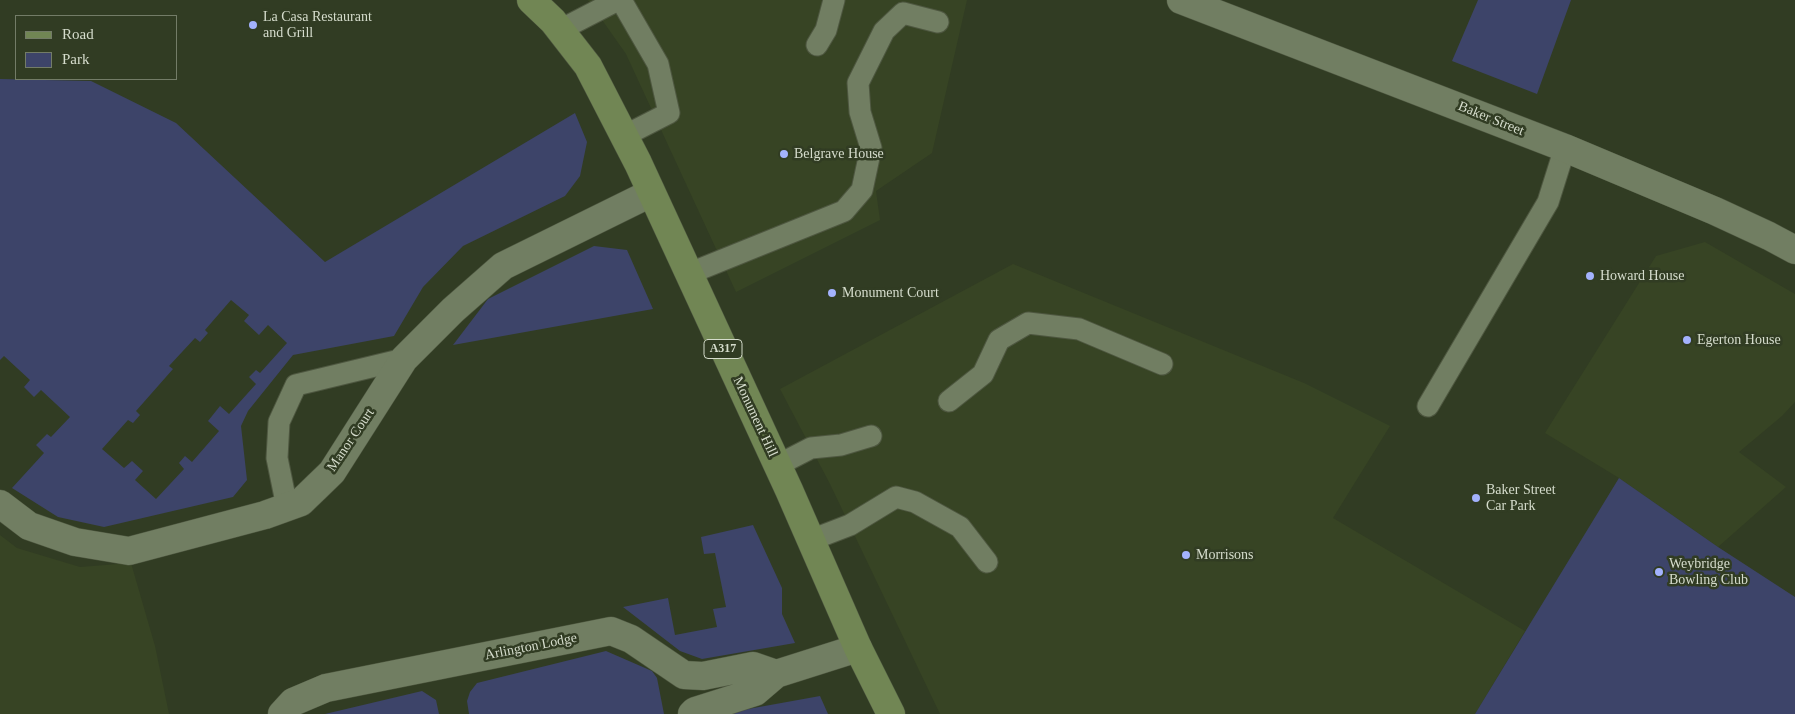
<!DOCTYPE html>
<html>
<head>
<meta charset="utf-8">
<style>
  body { margin:0 }
  #map { position:relative; width:1795px; height:714px; overflow:hidden; background:#313c23; font-family:Georgia,serif }
  canvas { display:block }
  .legend { position:absolute; left:15px; top:15px; width:162px; height:65px; box-sizing:border-box; background:#313c23; border:1px solid #737c67; margin:0; padding:6px 9px; list-style:none; font-size:15px; color:#d5dccc }
  .legend li { display:flex; align-items:center; gap:10px; height:25px }
  .legend b { width:25px; border:1px solid #737c67 }
</style>
</head>
<body>
<div id="map">
<canvas width="1795" height="714"></canvas>
<ul class="legend">
<li><b style="height:6px;background:#718654"></b>Road</li>
<li><b style="height:14px;background:#3d4469"></b>Park</li>
</ul>
</div>
<script>
const ctx = document.querySelector('canvas').getContext('2d');
ctx.lineJoin = 'round';
function fill(path, color) {
  ctx.fillStyle = color;
  ctx.fill(path, 'evenodd');
}
function toPath(rows) {
  const path = new Path2D();
  for (const r of rows) {
    path.moveTo(r[0], r[1]);
    for (let i = 2; i < r.length; i += 2) path.lineTo(r[i], r[i + 1]);
  }
  return path;
}
function strokePath(path, color, width, dash) {
  ctx.strokeStyle = color;
  ctx.lineWidth = width;
  ctx.lineCap = dash ? 'butt' : 'round';
  ctx.setLineDash(dash || []);
  ctx.stroke(path);
}
function label(font, color, halo, rows, align = 'center') {
  ctx.font = font + ' Georgia,serif';
  ctx.lineWidth = 5;
  ctx.setLineDash([]);
  ctx.textBaseline = 'middle';
  ctx.strokeStyle = halo;
  ctx.fillStyle = color;
  for (const [text, x, y, turn = 0] of rows) {
    ctx.save();
    ctx.translate(x, y);
    ctx.rotate((+turn || 0) * Math.PI / 180);
    ctx.textAlign = isNaN(turn) ? turn : align;
    if (halo) ctx.strokeText(text, 0, 0);
    ctx.fillText(text, 0, 0);
    ctx.restore();
  }
}
const built = toPath([
  [588,0,967,0,932,153,876,191,880,220,736,292,626,54],
  [1705,242,1795,294,1795,402,1782,416,1739,452,1786,487,1718,547,1619,478,1545,433,1656,256],
  [1013,264,1304,383,1390,426,1333,518,1525,631,1475,714,940,714,830,484,780,389],
  [0,535,17,548,80,567,131,563,155,646,169,714,0,714]
]);
const green = toPath([
  [1478,0,1571,0,1537,94,1452,61],
  [0,79,91,81,176,123,325,262,575,113,587,142,580,176,565,196,463,246,423,287,394,336,293,355,248,411,241,426,247,480,233,497,104,527,58,517,12,488,44,453,36,445,47,434,51,437,70,417,41,390,34,397,24,387,30,380,4,356,0,360],
  [231,300,249,315,244,321,259,335,268,325,287,343,260,373,256,370,249,377,256,384,229,414,220,406,208,421,219,431,192,462,185,456,179,463,184,469,156,499,135,480,143,471,132,461,124,468,102,449,128,420,133,423,140,415,136,411,173,369,169,366,195,338,200,342,208,333,205,330],
  [594,246,627,250,653,309,453,345,488,299],
  [1619,478,1718,547,1795,597,1795,714,1475,714],
  [753,525,782,588,782,614,795,643,702,659,680,651,623,607,668,598,675,635,717,627,713,609,726,607,715,553,704,554,701,537],
  [606,651,652,671,657,678,664,714,469,714,467,701,470,692,477,683],
  [422,691,436,700,439,714,325,714],
  [820,696,828,714,725,714,726,713]
]);
const lane = toPath([
  [621,0,658,64,669,113,624,136],
  [560,30,618,0],
  [817,45,826,30,834,0],
  [688,274,844,211,862,190,871,148,860,112,858,83,884,31,903,13,938,22],
  [949,401,983,374,999,340,1028,323,1079,329,1162,364],
  [1428,406,1548,202,1565,148],
  [778,465,811,448,841,445,871,436],
  [287,507,277,458,279,422,296,385,404,359],
  [811,540,850,525,896,497,915,502,960,527,987,562]
]);
const street = toPath([
  [1181,0,1565,148,1715,211,1769,236,1795,250],
  [0,504,29,526,75,542,129,551,265,515,301,502,332,472,404,359,453,310,503,266,651,193],
  [282,714,293,702,326,688,611,631,631,639,684,675,703,676,753,666,776,674],
  [692,714,695,711,755,692,776,674,858,648]
]);
const primary = toPath([
  [531,0,553,21,588,66,638,163,789,490,858,648,891,714]
]);
const markers = [
  [253,25,5,"#a3b2fd"],
  [784,154,5,"#a3b2fd"],
  [1590,276,5,"#a3b2fd"],
  [832,293,5,"#a3b2fd"],
  [1687,340,5,"#a3b2fd"],
  [1476,498,5,"#a3b2fd"],
  [1186,555,5,"#a3b2fd"],
  [1659,572,5,"#a3b2fd"]
];
const shields = [
  [723,349,38]
];
const shieldNames = [
  ["A317",723,349]
];
const poiNames = [
  ["La Casa Restaurant",263,17],
  ["and Grill",263,33],
  ["Belgrave House",794,154],
  ["Howard House",1600,276],
  ["Monument Court",842,293],
  ["Egerton House",1697,340],
  ["Baker Street",1486,490],
  ["Car Park",1486,506],
  ["Morrisons",1196,555],
  ["Weybridge",1669,564],
  ["Bowling Club",1669,580]
];
const streetNames = [
  ["Baker Street",1491,119,22],
  ["Monument Hill",755,417,65],
  ["Manor Court",351,440,-56],
  ["Arlington Lodge",531,647,-11]
];
fill(built, '#374424');
fill(green, '#3d4469');
strokePath(lane, '#4e5740', 23);
strokePath(street, '#4e5740', 29);
strokePath(primary, '#4e5740', 29);
strokePath(lane, '#717e62', 21);
strokePath(street, '#717e62', 28);
strokePath(primary, '#718654', 28);
for (const [x, y, r, color] of markers) {
  const dot = new Path2D();
  dot.arc(x, y, r, 0, 2 * Math.PI);
  ctx.fillStyle = color;
  ctx.fill(dot);
  strokePath(dot, '#313c23', 2);
}
for (const [x, y, w] of shields) {
  const box = new Path2D();
  box.roundRect(x - w / 2, y - 9.5, w, 19, 4);
  ctx.fillStyle = '#313c23';
  ctx.fill(box);
  strokePath(box, '#d5dccc', 1);
}
label('bold 12px', '#d5dccc', null, shieldNames);
label('14px', '#d5dccc', '#313c23', poiNames, 'left');
label('14px', '#d5dccc', '#313c23', streetNames);
</script>
</body>
</html>
